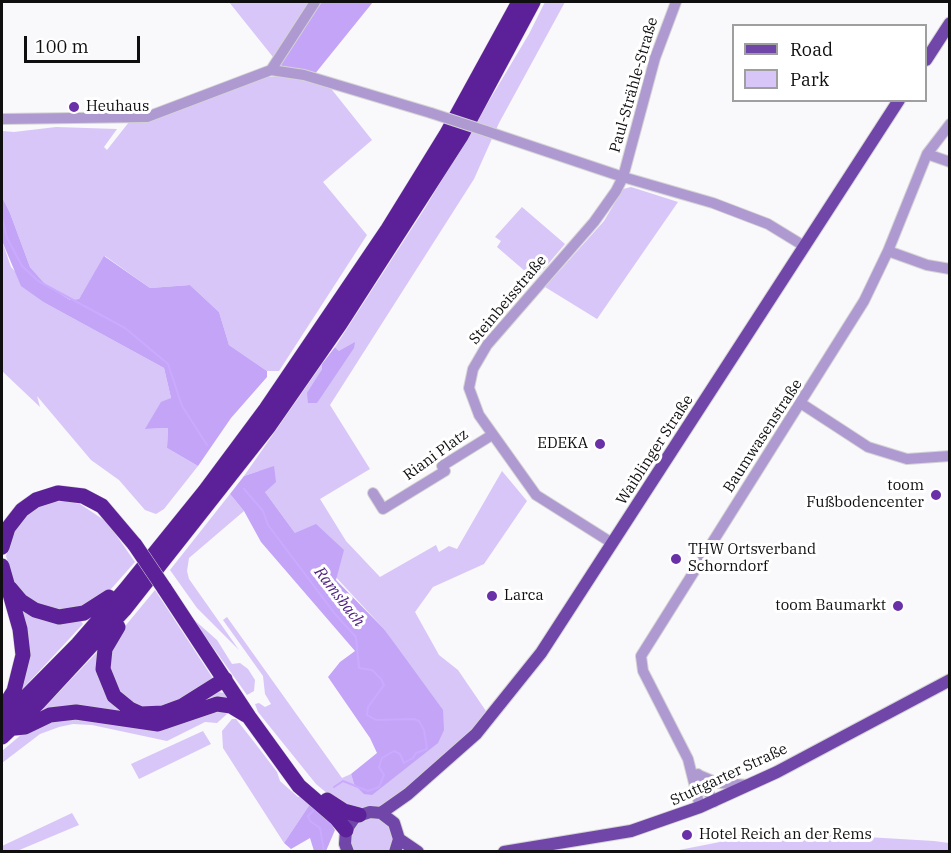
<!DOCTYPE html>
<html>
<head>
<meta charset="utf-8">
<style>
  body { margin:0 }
  #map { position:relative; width:951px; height:853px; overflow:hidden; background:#f9f8fb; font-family:"IBM Plex Serif",serif }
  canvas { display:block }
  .frame { position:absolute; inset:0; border:3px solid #100f10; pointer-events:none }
  .legend { position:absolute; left:732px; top:24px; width:195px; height:78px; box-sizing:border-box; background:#fff; border:2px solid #9f9f9f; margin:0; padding:8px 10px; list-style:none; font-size:18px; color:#100f10 }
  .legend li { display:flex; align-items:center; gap:12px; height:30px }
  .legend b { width:30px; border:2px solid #9f9f9f }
  .scale { position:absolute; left:24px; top:36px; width:116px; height:27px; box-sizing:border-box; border:3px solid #100f10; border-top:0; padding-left:8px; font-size:18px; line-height:21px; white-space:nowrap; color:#100f10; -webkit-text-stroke:4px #fff; paint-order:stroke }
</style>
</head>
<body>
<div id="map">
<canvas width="951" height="853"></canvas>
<div class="frame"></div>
<ul class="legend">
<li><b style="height:8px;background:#7146a9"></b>Road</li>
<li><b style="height:16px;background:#d7c6f7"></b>Park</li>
</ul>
<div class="scale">100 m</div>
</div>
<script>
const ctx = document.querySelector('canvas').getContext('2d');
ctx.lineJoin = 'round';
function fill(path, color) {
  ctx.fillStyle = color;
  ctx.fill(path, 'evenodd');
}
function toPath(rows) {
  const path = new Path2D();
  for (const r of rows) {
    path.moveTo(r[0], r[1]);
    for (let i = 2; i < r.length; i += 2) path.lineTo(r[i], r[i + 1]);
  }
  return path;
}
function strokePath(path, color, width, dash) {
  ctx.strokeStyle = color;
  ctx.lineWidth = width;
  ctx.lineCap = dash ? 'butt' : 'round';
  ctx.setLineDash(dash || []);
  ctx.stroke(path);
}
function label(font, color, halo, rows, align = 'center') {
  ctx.font = font + ' "IBM Plex Serif",serif';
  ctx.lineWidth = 6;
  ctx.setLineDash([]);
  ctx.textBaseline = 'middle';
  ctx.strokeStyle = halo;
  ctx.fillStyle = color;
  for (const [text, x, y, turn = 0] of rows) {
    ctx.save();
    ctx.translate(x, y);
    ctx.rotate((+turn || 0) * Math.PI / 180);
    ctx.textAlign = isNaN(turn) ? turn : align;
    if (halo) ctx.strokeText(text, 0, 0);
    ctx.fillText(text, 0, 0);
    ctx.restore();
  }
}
const green = toPath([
  [229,2,311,2,273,57],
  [545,2,565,2,499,123,474,179,330,405,370,469,320,499,346,541,380,577,436,545,439,552,449,546,457,549,502,471,527,501,484,564,433,587,415,612,439,655,458,670,488,714,472,732,384,807,358,811,340,804,316,784,258,712,255,704,259,703,265,707,271,704,265,694,263,676,223,620,227,617,342,778,351,774,354,784,372,795,402,656,384,629,295,533,265,492,259,471,244,476,322,364,322,369,308,393,317,403,339,351,335,347,425,208,529,34],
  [284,76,329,86,372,140,323,182,367,235,279,371,267,371,229,345,219,312,190,285,150,288,105,256,79,299,70,300,46,285,30,267,10,213,2,197,2,131,14,132,56,127,117,129,104,147,107,150,129,122,263,77],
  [631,187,678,202,597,319,545,287,604,221,623,189],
  [522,207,565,244,537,277,533,278,497,247,501,241,495,237],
  [2,241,11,267,45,303,164,368,171,398,146,429,168,428,167,448,198,466,164,509,156,514,145,510,119,480,91,460,37,396,40,407,2,371],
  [230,494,244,511,189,558,187,571,189,579,239,650,197,608,170,570],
  [65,501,80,504,107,522,135,562,103,598,72,611,40,606,26,597,15,585,6,556,15,526,35,508,49,502],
  [155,590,212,677,211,681,168,708,131,707,109,681,112,642],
  [18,602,80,620,83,624,18,694],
  [192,618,217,640,232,664,240,663,248,669,255,680,254,691,247,695],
  [99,650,97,668,103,690,118,708,136,718,160,719,174,716,219,692,224,693,232,704,217,701,203,703,175,717,161,721,146,721,75,708,46,712,44,708],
  [217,709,227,714,217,723,205,722,167,741,92,725,73,724,59,727,40,734,2,763,2,751,22,734,57,719],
  [232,719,236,719,258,747,277,772,280,781,298,797,302,797,310,804,284,843,223,748,222,731],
  [203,731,211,744,139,779,131,764],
  [72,813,79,825,17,851,2,851,2,846],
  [374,816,388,822,395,836,391,851,353,851,350,844,351,830,355,824],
  [781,832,934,841,949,843,949,851,674,851,720,842,719,837]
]);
const forest = toPath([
  [320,2,373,2,314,75,277,66],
  [2,197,10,213,30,267,46,285,70,300,79,299,104,256,150,288,190,285,219,312,229,345,267,371,267,377,231,418,198,466,167,448,168,428,145,429,161,402,171,398,164,368,45,303,21,286,2,241],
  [355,342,354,348,317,403,308,403,307,393,322,369,322,364,335,347,339,351],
  [274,466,276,482,265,492,295,533,316,524,344,550,336,580,384,629,443,710,444,730,438,743,372,795,364,794,354,784,351,774,377,753,370,738,328,677,340,662,355,651,261,542,244,511,230,494,244,476],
  [310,804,328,818,335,830,326,851,314,851,310,838,291,849,284,843]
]);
const stream = toPath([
  [2,218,7,238,22,266,38,281,125,328,168,364,182,406,207,445],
  [244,489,263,511,268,525,335,614,356,637,359,668,372,670,381,679,384,685,368,707,367,715,376,720,414,719,419,721,424,730,427,749,416,753,413,758,404,763,400,754,394,751,382,758,379,767,384,775,379,787,368,791,343,781,334,787],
  [313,811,308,816,310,821,320,828,324,852]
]);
const minor = toPath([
  [271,70,315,2],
  [2,119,147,117,271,70,304,75,431,113],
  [486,131,623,177,713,203,768,224,804,246],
  [927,154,950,162],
  [888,251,927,265,950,269],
  [802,404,868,447,907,459,950,456],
  [373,493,383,509,445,471,442,466,492,435],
  [612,543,536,495,479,415,469,388,473,369,487,345,594,222,616,191,623,177,655,58,676,2],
  [698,774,714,802],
  [699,775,718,783,749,785],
  [700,807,688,759,643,671,641,656,864,301,888,251,927,154,950,124]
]);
const major = toPath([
  [926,60,950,23],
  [381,813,408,794,476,734,541,653,899,100],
  [399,839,418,852],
  [348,852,345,844,346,830,355,817,370,812,381,813,394,823,399,839,395,852],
  [504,852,631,831,700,807,777,772,950,680]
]);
const highway = toPath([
  [2,547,8,528,22,510,36,500,58,493,83,496,102,506,135,545],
  [2,566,20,629,23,655,14,691,2,710],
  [10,588,21,601,35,610,59,617,84,613,109,597],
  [164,588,249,717,299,786,336,818,346,830],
  [118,627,105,649,103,669,114,696,130,709,141,714,163,713,182,706,225,679],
  [2,721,78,644,125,590,205,491,266,409,388,229,446,135,519,2],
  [14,728,25,727,50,715,76,712,158,724,217,704,231,706,246,715],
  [2,737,39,702,124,610,269,426,340,324,461,136,533,2],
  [327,800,344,811,359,815]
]);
const minorBridge = toPath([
  [431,113,486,131]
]);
const highwayBridge = toPath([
  [135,545,164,588]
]);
const markers = [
  [74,107,6,"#6930a7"],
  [600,444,6,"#6930a7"],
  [936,495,6,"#6930a7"],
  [676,559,6,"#6930a7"],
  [492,596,6,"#6930a7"],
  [898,606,6,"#6930a7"],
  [687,835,6,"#6930a7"]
];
const streetNames = [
  ["Paul-Strähle-Straße",634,85,-74],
  ["Steinbeisstraße",508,300,-50],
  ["Baumwasenstraße",763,436,-57],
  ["Waiblinger Straße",655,450,-57],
  ["Riani Platz",436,455,-36],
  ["Stuttgarter Straße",729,775,-25]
];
const poiNames = [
  ["Heuhaus",86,107],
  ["EDEKA",588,444,"right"],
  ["toom",924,486,"right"],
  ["Fußbodencenter",924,503,"right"],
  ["THW Ortsverband",688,550],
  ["Schorndorf",688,567],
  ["Larca",504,596],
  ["toom Baumarkt",886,606,"right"],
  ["Hotel Reich an der Rems",699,835]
];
const waterNames = [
  ["Ramsbach",339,597,52]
];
fill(green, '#d7c6f7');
fill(forest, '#c3a4f7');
strokePath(stream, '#caaafe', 2);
strokePath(minor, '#d4d3d5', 12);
strokePath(major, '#d4d3d5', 14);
strokePath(highway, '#d4d3d5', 16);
strokePath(minor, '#ae9ad0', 10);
strokePath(major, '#7146a9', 12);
strokePath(highway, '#5c2098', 15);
strokePath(minorBridge, '#d4d3d5', 12, []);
strokePath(highwayBridge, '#d4d3d5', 16, []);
strokePath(minorBridge, '#ae9ad0', 10);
strokePath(highwayBridge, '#5c2098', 15);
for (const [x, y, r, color] of markers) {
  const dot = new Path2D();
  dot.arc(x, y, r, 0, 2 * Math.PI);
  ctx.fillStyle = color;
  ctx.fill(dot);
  strokePath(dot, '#fff', 2);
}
label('15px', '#100f10', '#fff', streetNames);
label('15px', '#100f10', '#fff', poiNames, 'left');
label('italic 16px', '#502281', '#fff', waterNames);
</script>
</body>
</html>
